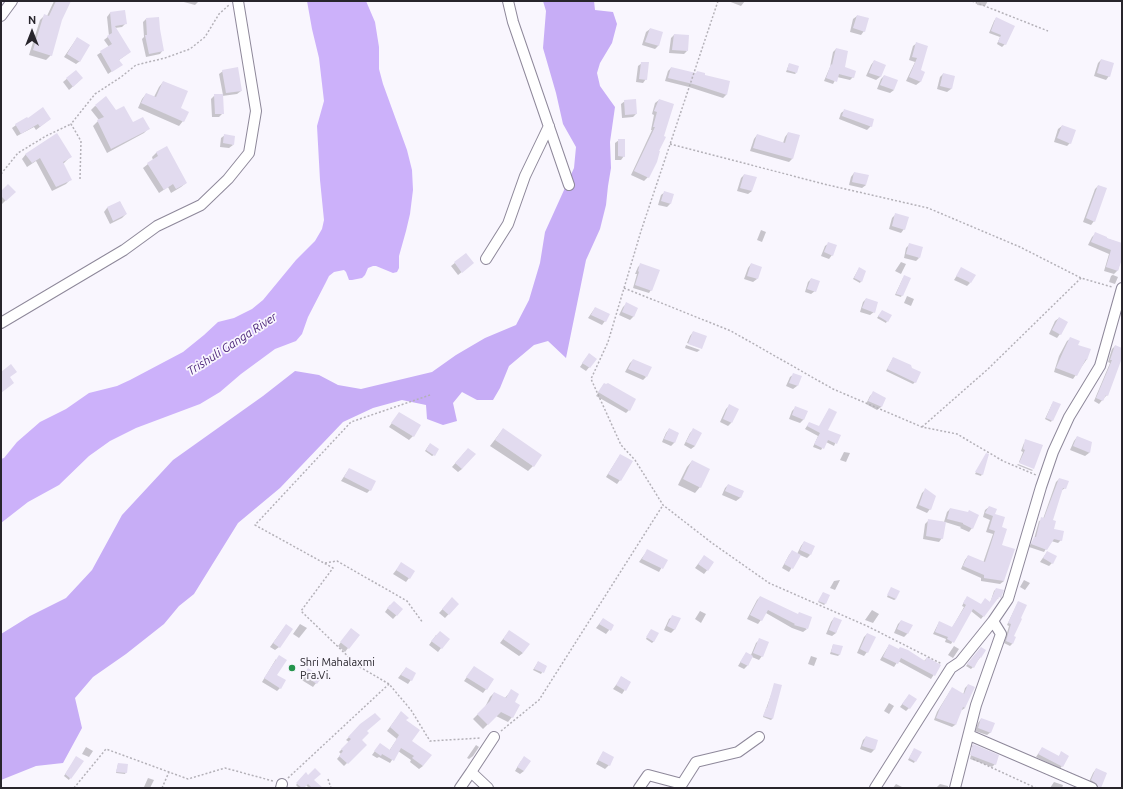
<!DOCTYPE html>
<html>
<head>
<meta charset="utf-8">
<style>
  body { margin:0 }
  #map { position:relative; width:1123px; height:789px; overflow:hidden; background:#f9f6fe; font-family:Ubuntu,sans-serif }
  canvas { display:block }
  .frame { position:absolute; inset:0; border:2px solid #28252c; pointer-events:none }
  .north { position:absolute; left:12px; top:12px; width:40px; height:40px; -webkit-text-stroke:3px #f9f6fe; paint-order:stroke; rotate:0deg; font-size:11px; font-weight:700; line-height:16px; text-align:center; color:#28252c }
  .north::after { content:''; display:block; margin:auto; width:14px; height:18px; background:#28252c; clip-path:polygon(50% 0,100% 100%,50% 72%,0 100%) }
</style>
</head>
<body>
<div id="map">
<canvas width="1123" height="789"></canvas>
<div class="frame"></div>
<div class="north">N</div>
</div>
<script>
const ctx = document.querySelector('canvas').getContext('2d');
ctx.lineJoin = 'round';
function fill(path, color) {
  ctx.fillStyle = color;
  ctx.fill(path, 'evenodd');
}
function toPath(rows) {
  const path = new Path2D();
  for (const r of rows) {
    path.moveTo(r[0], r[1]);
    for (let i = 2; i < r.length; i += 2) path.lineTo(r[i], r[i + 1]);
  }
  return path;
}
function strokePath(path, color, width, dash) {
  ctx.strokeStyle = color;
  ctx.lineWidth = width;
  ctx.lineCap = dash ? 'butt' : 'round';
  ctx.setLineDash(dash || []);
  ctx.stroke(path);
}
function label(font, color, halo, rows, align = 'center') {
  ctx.font = font + ' Ubuntu,sans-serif';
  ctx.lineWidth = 3.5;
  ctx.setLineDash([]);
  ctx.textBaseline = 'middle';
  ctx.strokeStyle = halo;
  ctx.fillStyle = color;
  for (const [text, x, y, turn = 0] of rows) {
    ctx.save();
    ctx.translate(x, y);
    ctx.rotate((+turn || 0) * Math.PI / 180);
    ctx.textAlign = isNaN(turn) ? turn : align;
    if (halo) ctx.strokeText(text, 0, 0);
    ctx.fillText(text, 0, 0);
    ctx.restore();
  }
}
const forest = toPath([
  [543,1,594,1,595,10,613,12,617,24,612,43,600,63,597,73,600,86,615,107,610,142,611,168,608,186,606,205,600,229,586,260,566,358,548,341,534,345,509,366,500,388,493,400,477,400,462,392,453,403,457,421,443,425,427,419,426,405,402,400,373,408,343,422,280,488,238,523,194,594,179,606,164,624,126,654,93,677,75,698,82,728,63,763,36,766,1,780,1,634,30,616,66,598,92,570,122,515,173,460,263,396,295,371,319,375,338,385,361,389,432,372,456,355,485,338,516,325,529,300,540,263,545,232,574,168,576,147,563,124,556,93,543,48,546,11]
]);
const water = toPath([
  [307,1,366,1,375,22,379,47,379,69,383,84,407,150,412,170,413,190,410,214,406,231,399,256,399,268,397,272,393,273,376,266,373,266,368,268,365,275,362,278,352,280,349,280,346,272,344,270,334,272,329,276,325,284,308,317,302,334,296,341,275,349,241,374,220,392,200,404,136,428,110,441,89,456,59,485,28,502,1,523,1,459,4,458,17,442,40,422,66,409,89,393,117,386,130,380,183,352,204,335,218,322,234,318,252,309,263,300,296,260,315,241,322,229,324,220,320,180,317,126,324,101,319,58,312,29]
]);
const shadow = toPath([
  [54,1,70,1,61,20,51,55,46,60,29,55,40,20,44,16,47,16],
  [180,1,199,1,195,5],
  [728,1,745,1,741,6],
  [978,1,988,1,985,6,977,5],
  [124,11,125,24,122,27,115,28,130,52,119,60,121,65,108,74,97,55,109,47,104,40,109,36,107,17,110,13],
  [857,16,864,31,861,35,850,32,853,19],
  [996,18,1005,44,1002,47,997,44,1000,37,989,33,994,21],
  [146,19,163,50,160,54,146,57,142,39,144,37,143,22],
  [650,29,662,33,658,46,655,49,642,45,646,32],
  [674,35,687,51,684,54,669,53,671,38],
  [77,38,80,61,76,64,64,57],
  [917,43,919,71,924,73,920,82,916,85,906,81,915,62,909,60,913,46],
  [836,49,843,68,853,77,850,80,837,77,833,84,824,81,830,67,833,52],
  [1101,60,1109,76,1106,80,1094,76,1098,63],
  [874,61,884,65,880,77,876,80,866,76,871,65],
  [642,63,646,79,643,83,636,82,638,66],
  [789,64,796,73,795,74,786,72],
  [671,68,729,82,726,95,723,98,689,87,665,81,668,71],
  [76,71,79,81,69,90,63,82],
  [223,71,241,91,237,94,222,96,223,113,219,117,212,117,211,99,215,95,223,95,219,74],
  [943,74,954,77,951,89,947,92,937,89,940,77],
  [884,76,894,90,890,93,877,89,881,79],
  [163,82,180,109,183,121,179,126,138,108,142,99,146,94,154,97,159,87],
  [635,100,636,114,633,117,622,118,621,104,625,101],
  [659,100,672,105,648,177,644,181,631,175,652,130,651,130,654,115,652,114,655,103],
  [95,106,116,111,132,124,148,129,144,133,107,153,93,126,99,120,91,110],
  [845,110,871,126,867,130,839,119,841,113],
  [50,119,36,130,34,127,17,136,12,128,16,125],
  [1062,126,1070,143,1067,146,1054,142,1058,129],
  [788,133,792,159,789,162,750,151,754,139,757,135,783,143,785,137],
  [225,135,233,145,229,148,220,147,221,138],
  [619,140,624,156,621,160,615,160,615,143],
  [157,152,186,183,181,187,171,193,168,187,159,193,143,168,153,160,152,157],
  [26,154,70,157,63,164,70,180,66,184,52,191,36,161,27,167,22,159],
  [854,173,866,185,862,188,849,185,851,177],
  [744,175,752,191,748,194,737,191,741,178],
  [1098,186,1094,221,1091,225,1083,222,1095,189],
  [1,192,14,192,2,204,1,202],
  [665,192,673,195,670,204,667,207,658,205,661,195],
  [120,202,126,214,122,218,110,224,104,212,107,208],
  [896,214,904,229,901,233,889,229,892,218],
  [761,230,766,232,762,242,757,240],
  [1095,234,1122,244,1122,256,1118,270,1113,275,1118,277,1115,284,1109,282,1111,276,1114,274,1104,271,1109,254,1088,245,1092,237],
  [829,243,832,255,829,259,821,256,825,246],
  [910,244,919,258,916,261,904,258,906,248],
  [466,254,473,263,458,275,451,266],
  [901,262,906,264,901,274,895,271],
  [641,264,651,290,649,293,633,288,637,274,635,274,638,267],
  [751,264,757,279,753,282,744,279,748,268],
  [961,269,970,283,967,286,954,280],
  [858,270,861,281,860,283,853,279],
  [903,278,902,295,901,297,895,295],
  [811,279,815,291,811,294,805,292,808,282],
  [907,296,914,299,911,306,904,303],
  [866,299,874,312,870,315,860,312,863,302],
  [626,304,637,309,633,317,630,320,619,315,623,307],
  [595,308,605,321,602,325,588,318],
  [882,311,887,321,886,323,877,318],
  [1059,318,1060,334,1057,338,1049,334,1055,321],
  [693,332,705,337,701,349,701,348,687,343,690,336],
  [1071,338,1087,359,1073,379,1054,372,1059,356,1067,341],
  [686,345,700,350,697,352,685,348],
  [1115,346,1122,349,1122,355,1107,395,1104,398,1099,404,1094,401,1110,363,1108,362,1112,349],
  [586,358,596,359,586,371,580,367],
  [893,358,915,382,913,384,886,371],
  [633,360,646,377,643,380,625,372,630,363],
  [794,374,800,377,797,386,793,389,786,386,790,377],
  [604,384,629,410,626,413,596,396],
  [873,393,885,398,881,407,877,410,866,404,870,396],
  [1052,404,1052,420,1051,422,1045,419],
  [730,405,731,423,728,426,720,422,726,409],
  [796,407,807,412,803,420,800,423,789,419,792,411],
  [829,409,826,430,839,435,834,446,826,442,821,450,813,447,818,436,805,429,809,423,819,427],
  [399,413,413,436,409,440,389,427],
  [503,429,533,466,528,471,490,446],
  [669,429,678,433,674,443,671,446,662,442,666,433],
  [693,430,695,446,691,449,684,445,690,433],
  [1077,437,1091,443,1089,453,1085,456,1070,450,1074,441],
  [1026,441,1034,468,1019,462,1023,452,1021,451,1024,443],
  [429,445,434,455,432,456,425,451],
  [465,452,462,469,458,472,452,467],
  [844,452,850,453,846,462,840,460],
  [620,455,620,480,617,484,606,477],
  [985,456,982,474,981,476,975,474],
  [692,461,700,487,695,493,678,485,687,467],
  [1018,464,1033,470,1032,471,1017,465],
  [349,469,370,490,367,493,341,481],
  [1059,479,1065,488,1061,491,1051,521,1053,529,1061,540,1058,543,1051,541,1044,552,1029,547,1034,539,1039,521,1043,519,1056,482],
  [728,485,743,491,740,498,736,501,722,495,725,488],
  [925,490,930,509,927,513,916,508,922,493],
  [989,507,1000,528,1004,581,1000,584,981,581,981,578,961,569,965,560,968,556,983,563,993,534,986,532,990,520,983,517,985,510],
  [950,509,972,528,969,532,960,528,961,527,945,522,942,538,939,542,923,539,925,524,929,520,944,522,947,512],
  [804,542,810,555,807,558,800,555,789,572,782,568,789,555,792,551,797,554,801,546],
  [647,551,666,560,659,572,639,562],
  [1047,552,1052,563,1049,566,1040,562],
  [701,560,713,563,704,574,695,568],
  [401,564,409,578,406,582,393,574],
  [840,580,835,590,830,588,834,581],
  [1024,580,1030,583,1025,590,1020,587],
  [996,589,994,596,999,598,997,599,981,619,971,611,951,644,945,642,946,639,933,634,939,622,952,628,964,607,962,606,965,600,980,605,990,603,994,591],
  [890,590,896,599,894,600,887,597],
  [823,593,825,604,824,605,818,602],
  [760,597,807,629,803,632,792,628,766,613,758,624,747,619,757,600],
  [449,602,458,604,445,618,439,613],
  [1018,602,1012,644,1010,646,1004,643,1009,626,1007,625],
  [390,605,402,609,393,619,385,612],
  [872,610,879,614,873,623,865,620],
  [700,611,706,614,701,623,695,619],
  [673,616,675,629,671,633,664,630,669,619],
  [834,618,840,621,836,633,832,636,826,634,831,622],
  [603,619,613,625,606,634,596,628],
  [901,621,911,625,907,634,904,637,894,633,898,624],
  [300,624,307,628,299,638,293,634],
  [286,625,279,647,275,650,270,647],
  [509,631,523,653,519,656,500,643],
  [650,631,654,641,652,643,646,639],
  [348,633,348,648,345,652,338,646],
  [867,634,867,652,864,656,857,653,864,637],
  [436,635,448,639,438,652,429,645],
  [759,640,762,656,759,660,752,657,747,666,744,669,738,666,746,653,751,655,756,643],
  [833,645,840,654,838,656,830,654],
  [889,645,898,650,900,648,924,661,927,658,940,665,931,679,898,661,894,667,880,660],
  [954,646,959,649,953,658,948,655],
  [981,648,985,651,973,667,971,669,966,666],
  [811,656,817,658,814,666,808,664],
  [276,659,276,675,280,688,277,691,262,682],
  [538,662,546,666,541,674,533,670],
  [474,667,493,680,483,693,464,681],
  [406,668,415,674,408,684,398,678],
  [308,669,320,678,313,687,300,679],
  [622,677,630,682,622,694,613,689],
  [775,684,772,719,771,720,763,717],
  [968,685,965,708,962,710,961,710,955,725,952,727,934,720,937,712,950,691,963,695,965,688],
  [511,691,514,703,512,717,508,722,496,716,483,729,473,719,485,707,490,697,494,693,505,698],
  [909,695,909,708,906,711,900,707],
  [889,703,894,706,889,714,884,711],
  [401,712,411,741,423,766,419,769,410,762,411,760,398,751,390,763,379,757,377,758,372,755,380,744,389,751,397,739,387,731],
  [981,719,991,732,987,735,975,731,978,723],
  [361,725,366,731,361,740,365,745,344,766,337,759,341,754,339,752,349,742,346,740],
  [866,737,877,741,874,750,871,753,860,749,863,740],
  [476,745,479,747,473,756,469,759,467,758],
  [973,745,995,764,992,767,970,759,973,747,971,747,968,758,970,748],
  [86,747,93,751,89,757,82,754],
  [1042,748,1058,757,1062,753,1068,756,1060,769,1036,757],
  [913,751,915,761,914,763,908,760],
  [603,752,609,765,605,769,596,764],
  [75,759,70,778,69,780,64,776],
  [521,761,524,771,520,774,515,771],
  [118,764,126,772,125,774,116,773],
  [1096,769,1106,773,1100,788,1094,788,1088,784,1093,773],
  [306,774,319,788,309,788,306,785,303,788,299,788,296,785],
  [148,778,154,780,150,788,144,787],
  [1054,782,1063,785,1062,788,1050,788],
  [896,784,904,788,893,788],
  [940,784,948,786,948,788,936,788]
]);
const building = toPath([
  [56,1,71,1,62,20,52,56,33,50,44,14,49,16],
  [125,10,127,24,115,26,131,52,119,60,123,65,112,72,100,51,112,44,107,36,112,33,110,12],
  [857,15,869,18,865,32,853,28],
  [159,17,160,29,164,51,149,54,145,35,147,35,146,18],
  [996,17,1015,26,1006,45,998,42,1001,35,991,31],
  [650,28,663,32,659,46,645,42],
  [674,34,689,35,688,51,672,50],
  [77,37,90,45,80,62,67,54],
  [916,42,928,46,921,70,925,72,921,82,909,77,917,58,912,57],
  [836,48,848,51,845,67,856,71,854,78,839,74,837,82,826,78,831,64,832,65],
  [1101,59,1114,63,1110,77,1097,73],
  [874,60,886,65,881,77,869,73],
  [641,62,649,62,647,80,639,79],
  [789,63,799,66,797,73,787,70],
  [238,67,242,91,226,93,222,70],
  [671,67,696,73,697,71,705,73,705,75,730,81,727,95,693,84,668,78],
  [76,70,83,78,73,87,66,78],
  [943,73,955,76,952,89,940,86],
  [884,75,898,80,894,90,880,85],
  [163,81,188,91,181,108,189,112,184,122,141,103,146,93,156,97],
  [214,94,223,94,224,114,215,114],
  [106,96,116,110,124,106,133,122,143,117,150,129,111,149,97,120,104,117,95,105],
  [636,99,637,114,625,115,624,100],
  [659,99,674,104,664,136,666,137,659,151,660,151,657,162,649,178,634,171,655,127,653,127,657,112,654,111],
  [43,107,51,119,40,127,38,124,21,134,15,124,27,117,28,118],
  [844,109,874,119,872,127,842,116],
  [1062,125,1076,130,1071,144,1057,138],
  [788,132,800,135,793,159,753,148,757,134,785,143],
  [57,133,72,157,63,162,72,180,56,187,40,158,32,163,25,154],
  [224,134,235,136,234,145,223,143],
  [618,139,625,139,625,157,618,156],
  [167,146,187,183,176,189,173,184,164,190,147,163,158,156,156,152],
  [854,172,869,175,866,185,852,182],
  [744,174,757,177,752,191,740,188],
  [8,184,16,192,6,201,1,196,1,191],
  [1098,185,1107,188,1095,222,1086,218],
  [664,191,674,194,671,204,661,201],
  [120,201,127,214,113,221,107,207],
  [895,213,909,217,905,230,892,226],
  [1095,232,1107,237,1107,238,1122,243,1122,259,1118,271,1106,267,1111,250,1091,242],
  [828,242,837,245,833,256,824,252],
  [909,243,923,247,920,258,906,254],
  [466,253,474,263,462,273,454,262],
  [640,263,660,270,652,291,635,285,639,272,638,271],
  [751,263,762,267,758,279,747,276],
  [859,267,866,271,862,282,854,278],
  [961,267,976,275,971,283,956,276],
  [904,275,911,278,903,296,896,294],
  [811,278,820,281,816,292,807,289],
  [866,298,878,302,875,313,862,308],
  [626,302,638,308,634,317,622,312],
  [595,307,610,314,606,322,591,315],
  [882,310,892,315,888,322,878,316],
  [1059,317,1068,322,1061,335,1052,330],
  [693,331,707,336,702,349,688,344],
  [1070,337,1080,341,1078,345,1091,349,1087,360,1086,359,1077,376,1056,368,1063,352],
  [1115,345,1122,348,1122,358,1108,396,1106,395,1103,401,1096,398,1112,360,1110,360],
  [589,353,597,359,590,368,582,363],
  [893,357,911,365,912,368,921,372,916,383,887,369],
  [633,359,652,367,647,377,628,369],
  [11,364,17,372,10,377,14,383,1,393,1,372],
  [793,373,802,376,798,386,789,383],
  [604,383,606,384,608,383,636,399,630,411,598,392],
  [873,391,886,398,882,407,868,401],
  [1053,401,1061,404,1053,421,1046,418],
  [729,404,739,409,732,423,723,419],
  [795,406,808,411,804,420,792,415],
  [829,408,837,412,828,430,841,435,837,444,828,440,824,449,814,444,820,433,807,426,809,422,819,426],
  [399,412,421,425,414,437,391,423],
  [503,428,542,455,534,467,495,440],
  [669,428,679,433,675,443,664,439],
  [693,428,702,433,695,446,686,442],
  [1077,436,1092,442,1090,453,1073,446],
  [1025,439,1043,445,1034,469,1019,463,1025,450,1023,449],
  [430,443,439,449,435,456,426,450],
  [468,448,476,454,462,469,455,463],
  [986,453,989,454,983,475,975,472],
  [620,454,633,461,621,481,608,474],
  [692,460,710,469,701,488,683,479],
  [349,468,376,481,371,491,344,477],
  [1059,478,1069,481,1066,489,1063,488,1053,520,1056,521,1054,529,1064,531,1062,541,1054,539,1047,550,1031,544,1034,537,1036,537,1041,517,1044,518],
  [728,484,744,491,741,498,725,491],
  [925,488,936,496,931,510,919,505],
  [989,506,997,509,995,514,1005,517,1002,527,1007,529,1002,545,1015,549,1004,581,984,578,984,575,963,566,968,555,985,562,995,531,989,529,993,516,985,513],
  [950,508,968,512,969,510,979,515,973,529,963,524,963,523,947,519],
  [928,519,946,522,943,539,926,536],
  [804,541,815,546,811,555,800,550],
  [647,549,668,560,663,569,642,559],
  [792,550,801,555,793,569,784,564],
  [1047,551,1057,556,1053,564,1043,558],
  [704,555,714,562,708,571,698,564],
  [401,562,415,571,410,579,396,570],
  [891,587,900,591,896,599,887,595],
  [996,588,1004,590,1001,598,999,597,984,617,973,609,954,643,947,639,948,637,935,632,939,621,952,627,966,605,963,603,967,596,981,604,985,598,990,602],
  [823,592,830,595,826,604,818,601],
  [760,596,798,614,799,612,812,617,808,629,794,625,795,624,768,610,762,621,750,615],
  [452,597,459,604,449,615,442,609],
  [394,601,403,609,397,616,387,608],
  [1018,601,1027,605,1021,618,1022,619,1014,636,1016,637,1013,644,1006,641,1011,624,1008,623],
  [672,615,681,618,675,630,667,626],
  [834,617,842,620,836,633,829,630],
  [603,618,614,625,611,631,599,624],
  [901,620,913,625,908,634,897,629],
  [286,624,293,629,280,648,273,643],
  [351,628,360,635,349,649,340,642],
  [651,629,659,633,654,642,646,637],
  [509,630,530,644,523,653,503,639],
  [440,631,450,639,442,649,431,641],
  [867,633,876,637,868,653,860,649],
  [759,638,769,642,763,657,753,653],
  [833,644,843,646,840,655,831,652],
  [889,644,899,649,900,647,908,650,925,661,927,657,941,665,935,676,901,658,898,664,883,657],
  [981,647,986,650,981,658,980,657,974,668,967,664],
  [746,652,753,656,748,666,740,662],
  [279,655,287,660,277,675,286,680,281,689,264,678],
  [538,661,547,666,544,673,534,669],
  [474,666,494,679,487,690,466,677],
  [406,667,416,673,412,681,401,675],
  [308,668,322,677,317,684,303,675],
  [621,676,631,682,626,691,616,685],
  [774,683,782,685,773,719,763,716,766,708,767,708],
  [968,684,975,687,965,708,963,707,956,725,936,718,940,708,952,687,964,694],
  [511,689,519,694,515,702,520,705,513,718,501,712,488,725,477,714,490,701,494,692,506,698],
  [909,694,917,699,910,709,902,704],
  [401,711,409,718,406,720,420,730,412,741,432,755,423,766,412,758,414,756,401,748,394,761,382,754,381,756,374,751,380,743,390,750,399,735,390,727],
  [375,713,381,719,367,731,369,733,362,740,367,745,348,764,339,756,343,751,341,749,351,739,348,737,360,724],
  [981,718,995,723,991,733,978,728],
  [866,736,878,740,875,750,862,746],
  [973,744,999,755,996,765,970,755],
  [1042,747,1059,756,1061,751,1069,756,1063,767,1038,754],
  [914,748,922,752,916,762,909,758],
  [603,751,614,757,610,766,598,760],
  [76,756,84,761,71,779,65,774],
  [524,756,531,761,524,771,517,767],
  [118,763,128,764,127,773,116,772],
  [315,768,321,774,314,780,323,788,312,788,308,784,304,788,302,788,296,783,306,772,308,775],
  [1096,768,1107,773,1101,788,1098,787,1097,784,1091,780]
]);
const path = toPath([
  [718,1,641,231,608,342,591,379,621,445,635,460,663,505,712,543,769,583,867,626,942,664],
  [972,1,1048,31],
  [670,144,828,185,928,208,1020,247,1081,278,1112,287],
  [1,174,18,153,46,136,71,124],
  [80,179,81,141,71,124,95,94,121,77,136,65,165,58,190,49,205,37,219,14,229,5],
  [624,288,731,331,833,389,922,427,957,434,1003,461,1036,475],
  [430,395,351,422,255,525,333,568,301,611,358,666,389,684,411,710,430,741,481,738],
  [922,427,988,369,1081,278],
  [325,563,337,561,407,601,423,623],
  [501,731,539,700,663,505],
  [973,759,1036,788],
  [288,778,389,684],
  [328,779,331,788],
  [74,788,106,749,188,779,225,768,273,781],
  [162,788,169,772]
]);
const minor = toPath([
  [508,1,513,22,569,185],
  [1,16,12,1],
  [486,259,508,224,525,176,549,126],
  [1,323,124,250,157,226,201,205,228,179,249,153,256,111,238,1],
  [969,735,1092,788],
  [281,788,282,784],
  [460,788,471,772],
  [488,788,471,772,494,737],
  [639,788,648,775,682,784,696,762,738,752,759,737],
  [875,788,951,668,960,662,993,621,1008,599,1041,487,1053,452,1069,417,1100,366,1122,288],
  [955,788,976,705,1001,634,993,621]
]);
const markers = [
  [292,668,4,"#25944d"]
];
const poiNames = [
  ["Shri Mahalaxmi",300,662],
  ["Pra.Vi.",300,675]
];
const waterNames = [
  ["Trishuli Ganga River",232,344,-33]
];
fill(forest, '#c7adf6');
fill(water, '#ccb1fa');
fill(shadow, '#0003');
fill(building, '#e2dbef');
strokePath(minor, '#8e889a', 12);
strokePath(path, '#b4b1b8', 1.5, [2, 2]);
strokePath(minor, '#fff', 10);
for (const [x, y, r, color] of markers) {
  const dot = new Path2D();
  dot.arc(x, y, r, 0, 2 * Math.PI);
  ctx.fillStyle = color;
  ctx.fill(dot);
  strokePath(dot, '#f9f6fe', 1.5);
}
label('11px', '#28252c', '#f9f6fe', poiNames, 'left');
label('italic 12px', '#4e287b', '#f9f6fe', waterNames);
</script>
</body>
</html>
